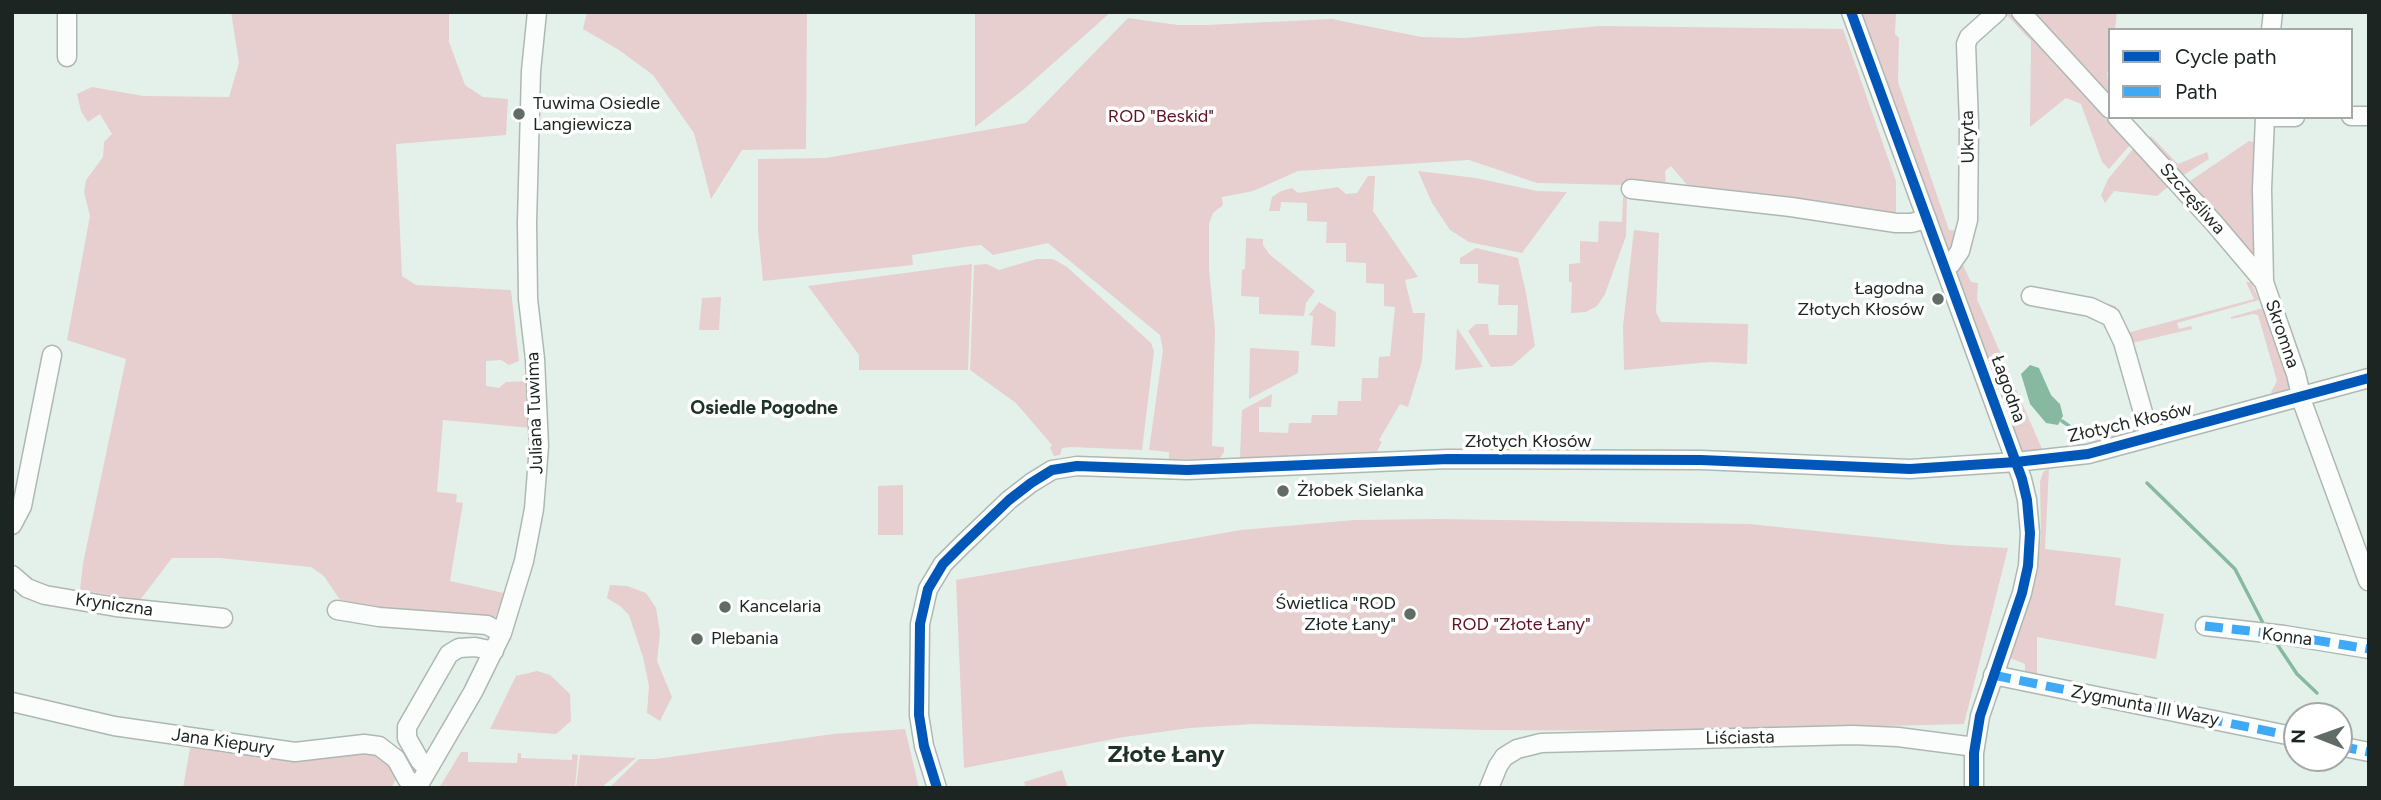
<!DOCTYPE html>
<html>
<head>
<meta charset="utf-8">
<style>
  body { margin:0 }
  #map { position:relative; width:2381px; height:800px; overflow:hidden; background:#e4f1ea; font-family:Figtree,sans-serif }
  canvas { display:block }
  .frame { position:absolute; inset:0; border:14px solid #1c2521; pointer-events:none }
  .legend { position:absolute; left:2108px; top:28px; width:245px; height:91px; box-sizing:border-box; background:#fff; border:2px solid #a4a8a6; margin:0; padding:9px 12px; list-style:none; font-size:21px; color:#1c2521 }
  .legend li { display:flex; align-items:center; gap:14px; height:35px }
  .legend b { width:35px; border:2px solid #a4a8a6 }
  .north { position:absolute; left:2283px; top:702px; width:70px; height:70px; box-sizing:border-box; background:#fff; border:2px solid #a4a8a6; border-radius:50%; rotate:271deg; font-size:19px; font-weight:700; line-height:28px; text-align:center; color:#1c2521 }
  .north::after { content:''; display:block; margin:auto; width:24px; height:32px; background:#626c67; clip-path:polygon(50% 0,100% 100%,50% 72%,0 100%) }
</style>
</head>
<body>
<div id="map">
<canvas width="2381" height="800"></canvas>
<div class="frame"></div>
<ul class="legend">
<li><b style="height:9px;background:#0057b8"></b>Cycle path</li>
<li><b style="height:9px;background:#3fa9f5"></b>Path</li>
</ul>
<div class="north">N</div>
</div>
<script>
const ctx = document.querySelector('canvas').getContext('2d');
ctx.lineJoin = 'round';
function fill(path, color) {
  ctx.fillStyle = color;
  ctx.fill(path, 'evenodd');
}
function toPath(rows) {
  const path = new Path2D();
  for (const r of rows) {
    path.moveTo(r[0], r[1]);
    for (let i = 2; i < r.length; i += 2) path.lineTo(r[i], r[i + 1]);
  }
  return path;
}
function strokePath(path, color, width, dash) {
  ctx.strokeStyle = color;
  ctx.lineWidth = width;
  ctx.lineCap = dash ? 'butt' : 'round';
  ctx.setLineDash(dash || []);
  ctx.stroke(path);
}
function label(font, color, halo, rows, align = 'center') {
  ctx.font = font + ' Figtree,sans-serif';
  ctx.lineWidth = 7;
  ctx.setLineDash([]);
  ctx.textBaseline = 'middle';
  ctx.strokeStyle = halo;
  ctx.fillStyle = color;
  for (const [text, x, y, turn = 0] of rows) {
    ctx.save();
    ctx.translate(x, y);
    ctx.rotate((+turn || 0) * Math.PI / 180);
    ctx.textAlign = isNaN(turn) ? turn : align;
    if (halo) ctx.strokeText(text, 0, 0);
    ctx.fillText(text, 0, 0);
    ctx.restore();
  }
}
const green = toPath([
  [231,12,449,12,449,42,465,85,483,97,508,99,506,135,396,144,402,276,416,285,511,290,519,361,509,365,501,360,486,361,486,386,499,388,506,382,531,381,532,428,443,420,437,492,457,494,456,502,463,503,450,581,504,593,494,621,389,612,340,600,324,576,311,567,219,558,172,558,140,600,80,590,83,563,126,359,67,340,90,216,84,192,86,180,103,157,104,142,112,134,100,114,88,122,81,111,77,94,92,87,143,96,229,97,239,63],
  [587,12,807,12,806,149,742,150,711,199,694,133,653,75,619,50,583,29],
  [975,12,1111,12,1023,90,975,127],
  [1859,12,1896,12,1895,34,1899,38,1898,82,1949,230,1959,231,1965,199,1957,247,1948,253],
  [2008,12,2130,145,2109,169,2102,162,2081,104,2066,98,2030,127,2031,41,2008,16,2005,17,2003,13],
  [2031,12,2117,12,2115,30,2110,30,2110,70,2107,73,2110,99],
  [1128,18,1178,25,1206,25,1332,19,1421,37,1465,38,1600,26,1843,29,1896,181,1896,216,1689,187,1671,166,1665,171,1666,186,1537,183,1469,160,1298,171,1253,191,1222,197,1223,205,1213,213,1209,224,1209,269,1215,330,1212,446,1224,447,1224,452,1219,460,1169,459,1169,452,1149,450,1163,350,1160,335,1048,243,993,255,981,245,972,246,912,255,913,265,763,281,758,229,758,159,826,158,1026,123],
  [2151,136,2178,164,2207,152,2209,159,2182,176,2147,140],
  [2249,141,2253,142,2256,147,2255,255,2251,257,2189,186,2190,181],
  [2133,149,2168,187,2157,196,2114,191,2105,203,2101,195,2108,179],
  [1418,171,1476,178,1537,191,1567,192,1522,253,1469,242,1450,230,1432,203],
  [1368,176,1375,176,1373,211,1418,277,1405,280,1413,313,1425,313,1422,361,1408,407,1400,404,1379,440,1382,442,1376,453,1242,461,1240,457,1242,410,1272,394,1271,407,1259,407,1259,432,1288,433,1289,423,1311,423,1312,415,1337,415,1338,401,1361,401,1362,378,1378,378,1379,357,1390,356,1395,307,1384,306,1384,284,1366,283,1366,263,1346,262,1346,243,1326,243,1327,222,1307,221,1307,203,1281,202,1280,211,1269,211,1272,197,1281,191,1292,188,1298,193,1338,187,1346,194,1357,193],
  [1623,197,1627,197,1626,236,1605,294,1597,306,1586,312,1571,313,1572,282,1569,282,1569,264,1580,263,1580,241,1598,242,1599,221,1622,222],
  [1634,230,1659,233,1656,312,1661,322,1748,324,1747,364,1710,362,1624,370,1623,326],
  [1246,238,1263,239,1263,245,1269,254,1315,291,1306,303,1304,316,1259,314,1259,297,1241,296,1242,270,1245,269],
  [1476,248,1518,258,1526,293,1535,346,1512,366,1491,367,1468,331,1476,324,1488,324,1489,335,1517,335,1518,305,1498,305,1499,285,1478,283,1478,264,1460,264,1460,258],
  [1036,259,1053,259,1067,267,1151,343,1154,351,1142,450,1071,447,1062,448,1060,455,1054,456,1050,448,1052,445,1016,403,970,370,974,265,987,264,999,270],
  [1962,263,1971,282,1978,283,1977,299,2042,449,2083,444,2131,431,2134,428,2137,430,2083,447,2028,452,2022,450,2017,445,1957,281,1958,269],
  [972,264,968,370,859,370,859,355,808,286],
  [2246,282,2251,282,2259,300,2177,323,2179,329,2191,326,2192,329,2132,343,2097,305,2098,301,2116,306,2127,333,2254,299],
  [721,297,719,330,699,330,702,298],
  [1319,302,1336,312,1335,347,1311,345,1313,316,1309,315],
  [2263,308,2272,338,2277,339,2291,384,2286,392,2273,396,2271,392,2277,381,2258,315,2253,314,2231,319,2231,317],
  [1457,328,1483,367,1455,370],
  [1250,348,1299,351,1298,373,1249,399],
  [2049,468,2045,549,2121,558,2115,605,2164,614,2156,659,2037,637,2037,678,2025,679,2025,664,2010,658,2032,594,2037,573,2041,536,2040,482,2043,472],
  [903,485,903,535,878,535,878,486],
  [1438,519,1749,524,1951,545,2008,548,1964,724,1693,731,1484,730,1253,724,1190,728,1124,737,964,768,956,580,1241,530,1354,520],
  [610,585,627,586,646,593,656,608,660,633,657,661,672,697,660,721,647,713,649,686,643,657,629,615,620,606,607,598],
  [537,671,550,675,570,694,571,721,556,734,490,729,516,676],
  [905,729,919,788,609,788,639,759,656,759,833,734],
  [191,742,365,752,376,754,390,763,398,776,391,788,183,788],
  [461,752,468,752,468,762,517,763,518,753,521,753,521,758,572,760,572,754,578,755,575,788,439,788],
  [580,755,636,758,601,788,576,788],
  [1062,770,1068,788,1026,788,1024,782]
]);
const water = toPath([
  [2030,365,2039,368,2051,395,2060,404,2063,416,2058,425,2046,423,2030,404,2021,374]
]);
const stream = toPath([
  [2062,421,2088,439],
  [2147,483,2235,569,2264,625],
  [2275,641,2297,674,2317,693]
]);
const minor = toPath([
  [67,12,67,57],
  [1851,12,2022,479,2027,500,2030,533,2028,566,2022,593,1980,716,1974,753,1974,788],
  [2021,12,2110,109],
  [2271,30,2273,12],
  [2351,116,2369,116],
  [2117,117,2214,223,2264,282],
  [2265,117,2262,189,2264,282,2296,374,2303,404,2368,581],
  [2269,117,2295,117],
  [1631,189,1791,207,1896,223,1911,223,1927,219],
  [1945,267,1951,264,1960,251,1968,220,1969,124,1966,44,1969,37,1997,12],
  [2031,296,2090,307,2111,317,2123,342,2150,437],
  [12,525,22,506,52,355],
  [12,575,27,588,45,595,116,607,223,618],
  [337,610,379,617,487,625,502,633],
  [2205,626,2284,635,2369,649],
  [1993,675,2297,737],
  [12,702,114,726,295,752,364,744,379,746,396,759,407,779,417,787],
  [2339,746,2369,752],
  [428,769,420,761,407,738,407,727,449,654,459,648,475,647,494,651],
  [417,788,473,692,502,633,524,561,534,509,539,446,535,359,528,299,527,222,531,71,537,12],
  [937,788,924,746,919,715,920,624,928,589,943,564,962,545,1009,500,1031,483,1052,470,1077,466,1187,470,1448,459,1701,460,1910,469,2016,462,2088,454,2369,378],
  [1489,788,1498,766,1504,757,1517,749,1541,743,1853,735,1898,737,1975,747]
]);
const quiet = toPath([
  [2205,626,2284,635,2369,649],
  [1993,675,2297,737],
  [2339,746,2369,752]
]);
const cycleway = toPath([
  [1851,12,2022,479,2027,500,2030,533,2028,566,2022,593,1980,716,1974,753,1974,788],
  [937,788,924,746,919,715,920,624,928,589,943,564,962,545,1009,500,1031,483,1052,470,1077,466,1187,470,1448,459,1701,460,1910,469,2016,462,2088,454,2369,378]
]);
const markers = [
  [519,114,7,"#626c67"],
  [1938,299,7,"#626c67"],
  [1283,491,7,"#626c67"],
  [725,607,7,"#626c67"],
  [1410,614,7,"#626c67"],
  [697,639,7,"#626c67"]
];
const poiNames = [
  ["Tuwima Osiedle",533,104],
  ["Langiewicza",533,125],
  ["Łagodna",1924,289,"right"],
  ["Złotych Kłosów",1924,310,"right"],
  ["Żłobek Sielanka",1297,491],
  ["Świetlica \"ROD",1396,604,"right"],
  ["Złote Łany\"",1396,625,"right"],
  ["Kancelaria",739,607],
  ["Plebania",711,639]
];
const parkNames = [
  ["ROD \"Beskid\"",1161,117],
  ["ROD \"Złote Łany\"",1521,625]
];
const streetNames = [
  ["Ukryta",1968,137,-91],
  ["Szczęśliwa",2192,199,48],
  ["Skromna",2282,334,71],
  ["Łagodna",2008,389,70],
  ["Juliana Tuwima",535,413,-92],
  ["Złotych Kłosów",2130,423,-13],
  ["Złotych Kłosów",1528,442],
  ["Kryniczna",114,605,8],
  ["Konna",2287,637,7],
  ["Zygmunta III Wazy",2145,706,11],
  ["Liściasta",1740,738,-1],
  ["Jana Kiepury",223,742,8]
];
const neighbourhoodNames = [
  ["Osiedle Pogodne",764,408]
];
const districtNames = [
  ["Złote Łany",1166,755]
];
fill(green, '#e6cfce');
fill(water, '#87b9a1');
strokePath(stream, '#87b9a1', 3.5);
strokePath(minor, '#aeb8b2', 21);
strokePath(minor, '#fbfdfc', 18);
strokePath(quiet, '#3fa9f5', 9, [18, 9]);
strokePath(cycleway, '#0057b8', 10);
for (const [x, y, r, color] of markers) {
  const dot = new Path2D();
  dot.arc(x, y, r, 0, 2 * Math.PI);
  ctx.fillStyle = color;
  ctx.fill(dot);
  strokePath(dot, '#fff', 2.5);
}
label('18px', '#1c2521', '#fff', poiNames, 'left');
label('18px', '#611025', '#fff', parkNames);
label('18px', '#1c2521', '#fff', streetNames);
label('bold 19px', '#1e3228', '#fff', neighbourhoodNames);
label('bold 24px', '#1e3228', '#fff', districtNames);
</script>
</body>
</html>
